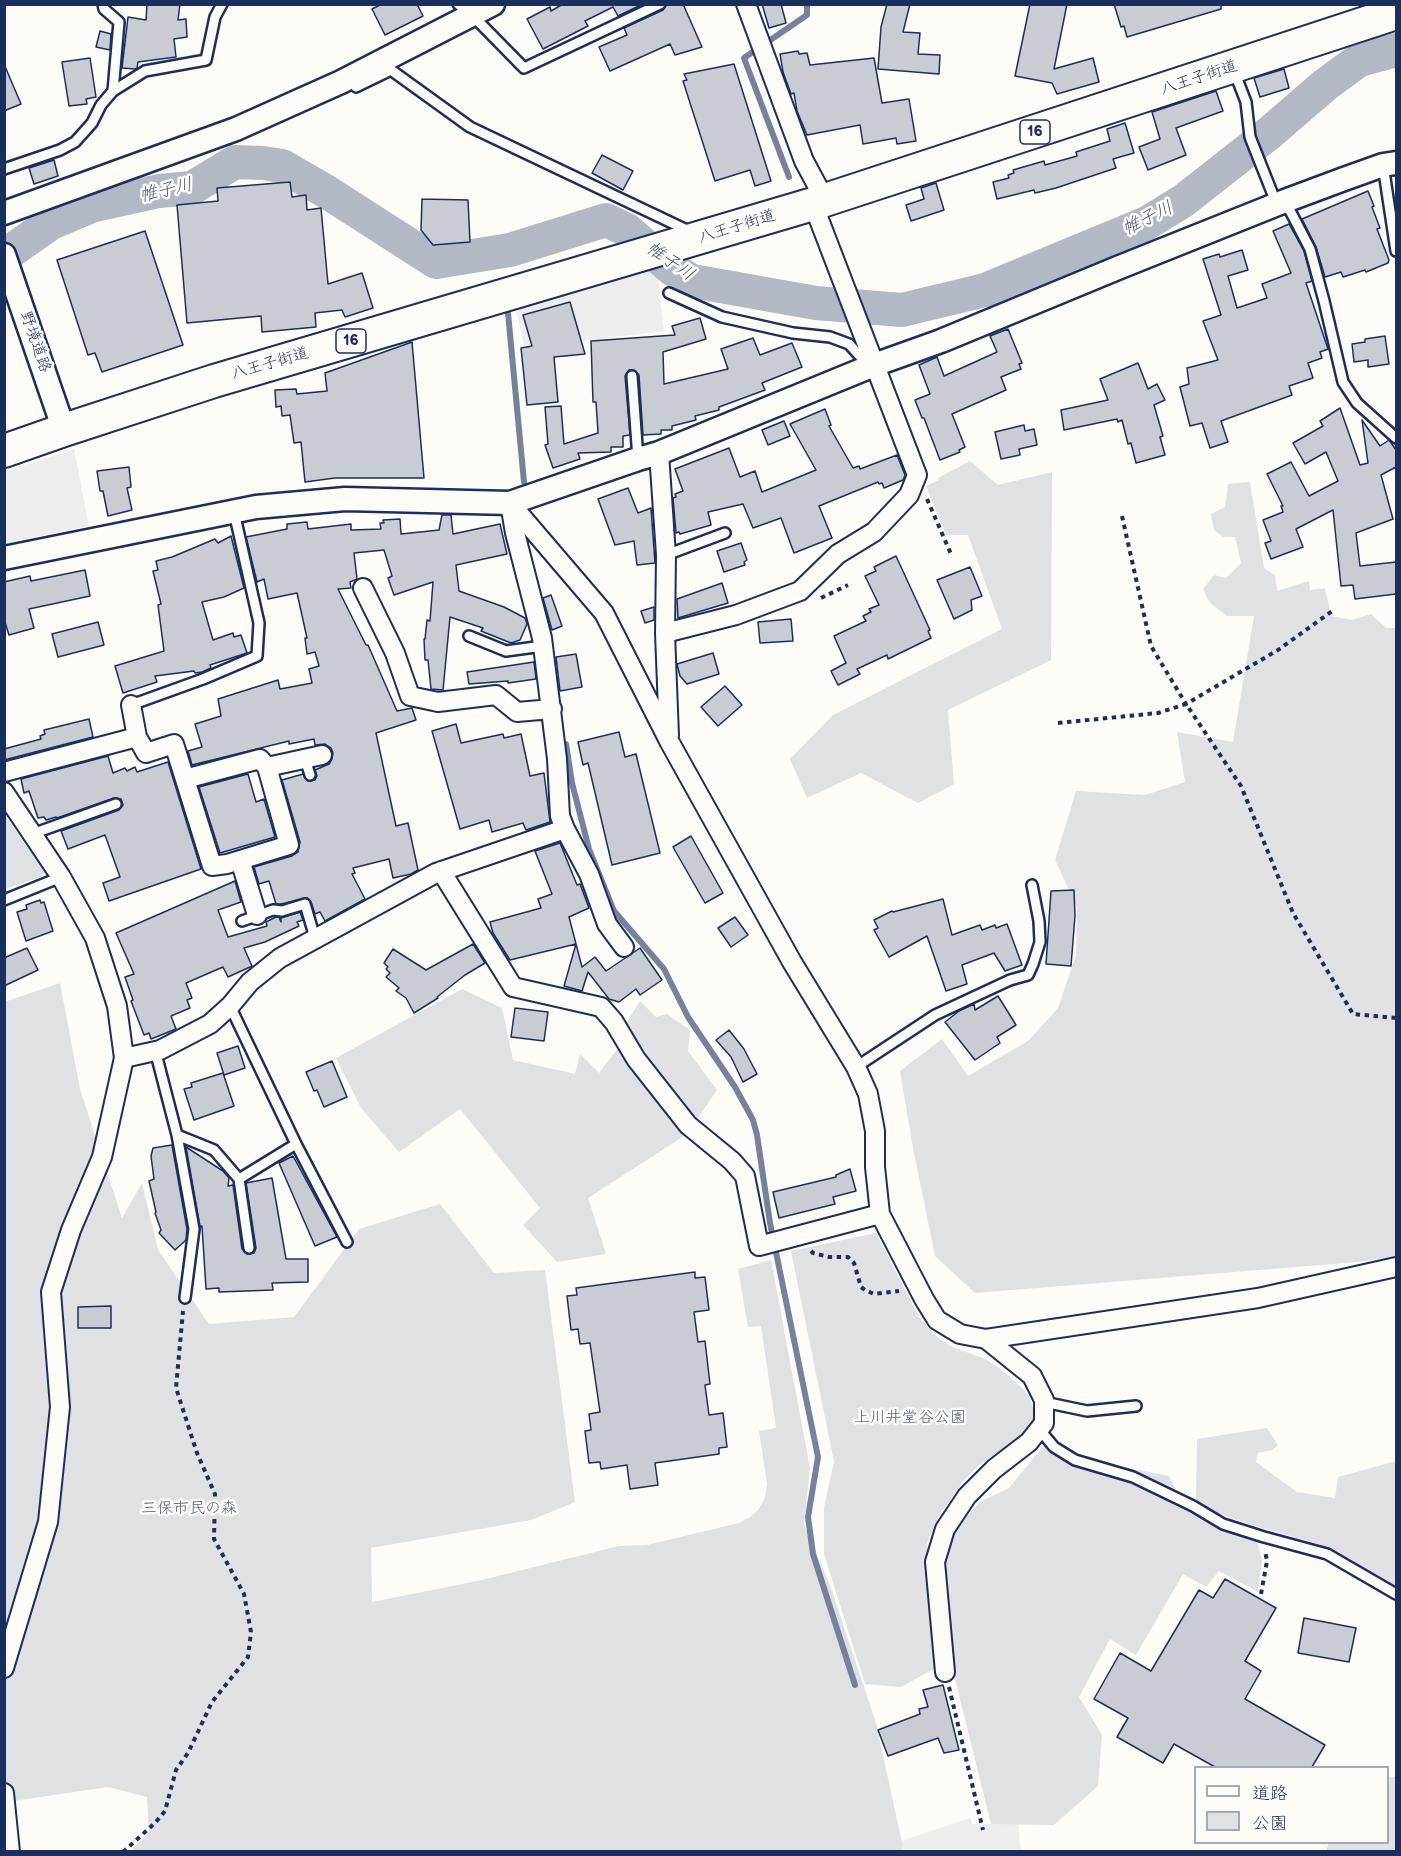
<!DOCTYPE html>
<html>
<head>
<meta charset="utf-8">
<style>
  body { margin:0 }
  #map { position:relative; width:1401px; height:1856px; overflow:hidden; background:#fdfcf7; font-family:"Balsamiq Sans","Klee One",sans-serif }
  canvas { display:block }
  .frame { position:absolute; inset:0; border:6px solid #1b2f5e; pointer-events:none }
  .legend { position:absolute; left:1194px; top:1766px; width:195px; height:78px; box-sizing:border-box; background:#fdfcf7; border:2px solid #a3aaba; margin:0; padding:8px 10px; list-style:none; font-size:18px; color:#1b2f5e }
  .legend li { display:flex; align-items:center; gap:12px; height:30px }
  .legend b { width:30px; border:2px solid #a3aaba }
</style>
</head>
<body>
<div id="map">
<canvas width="1401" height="1856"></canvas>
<div class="frame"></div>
<ul class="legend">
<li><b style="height:8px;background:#fdfcf7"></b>道路</li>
<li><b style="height:16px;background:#e0e1e3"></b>公園</li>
</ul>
</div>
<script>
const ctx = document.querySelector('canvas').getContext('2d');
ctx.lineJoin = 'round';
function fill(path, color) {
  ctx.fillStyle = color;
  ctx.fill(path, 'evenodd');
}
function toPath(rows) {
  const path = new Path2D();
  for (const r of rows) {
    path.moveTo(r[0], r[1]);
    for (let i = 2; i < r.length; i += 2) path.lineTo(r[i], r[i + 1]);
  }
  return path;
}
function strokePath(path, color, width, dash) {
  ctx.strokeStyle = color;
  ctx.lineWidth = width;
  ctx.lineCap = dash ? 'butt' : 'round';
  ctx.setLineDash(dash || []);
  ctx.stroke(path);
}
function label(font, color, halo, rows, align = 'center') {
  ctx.font = font + ' "Balsamiq Sans","Klee One",sans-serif';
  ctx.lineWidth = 5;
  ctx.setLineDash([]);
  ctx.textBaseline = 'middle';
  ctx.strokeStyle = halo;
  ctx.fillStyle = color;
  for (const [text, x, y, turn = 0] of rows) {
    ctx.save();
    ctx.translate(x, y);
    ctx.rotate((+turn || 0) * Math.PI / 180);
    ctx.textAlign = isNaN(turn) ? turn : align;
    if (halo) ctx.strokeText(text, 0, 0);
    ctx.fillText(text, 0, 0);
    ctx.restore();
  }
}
const built = toPath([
  [648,265,658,278,664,331,583,341,582,337,524,345,516,309],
  [74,449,89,526,5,543,5,471],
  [970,1818,972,1824,1018,1824,1021,1851,901,1852,901,1841]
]);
const green = toPath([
  [970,461,998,485,1052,472,1051,660,948,710,954,784,918,803,861,773,807,798,790,759,833,715,1002,629,968,535,946,535,926,486,939,480,938,478],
  [1250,482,1264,568,1275,575,1277,591,1309,581,1310,590,1325,588,1331,616,1352,620,1371,614,1386,628,1396,628,1396,1256,1358,1262,975,1293,935,1256,913,1148,900,1071,942,1039,968,1076,1028,1041,1058,1008,1076,955,1077,907,1055,860,1076,791,1145,795,1185,782,1177,732,1233,742,1254,616,1227,616,1209,602,1203,589,1214,575,1226,578,1241,563,1235,537,1223,537,1214,530,1211,514,1225,507,1228,484],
  [4,814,45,873,41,877,5,889],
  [60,983,80,1089,122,1218,142,1183,158,1250,209,1324,294,1317,359,1229,440,1204,494,1273,545,1270,575,1502,531,1520,371,1548,372,1602,482,1580,619,1546,647,1545,739,1523,750,1517,758,1510,765,1498,767,1483,759,1431,776,1428,761,1326,748,1327,738,1269,771,1260,810,1468,804,1525,830,1585,876,1723,902,1843,901,1851,131,1851,149,1832,147,1797,108,1787,7,1802,5,1838,4,1002],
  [462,989,502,1008,513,1060,575,1074,580,1054,599,1073,616,1051,624,1027,640,1001,656,1017,667,1014,690,1030,688,1051,717,1090,687,1134,588,1198,606,1254,557,1262,523,1225,540,1208,460,1109,399,1152,361,1108,336,1058],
  [876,1233,919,1317,935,1335,950,1346,985,1359,1002,1370,1024,1390,1031,1400,1035,1418,1034,1426,1017,1443,1001,1450,977,1467,962,1483,940,1514,927,1543,939,1666,901,1687,865,1684,824,1554,824,1507,834,1462,791,1251],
  [1267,1428,1278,1445,1272,1450,1258,1453,1256,1462,1297,1492,1335,1498,1338,1477,1396,1461,1396,1588,1321,1545,1242,1522,1215,1512,1196,1501,1197,1439],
  [1045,1444,1059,1454,1169,1476,1186,1510,1215,1527,1257,1539,1262,1562,1258,1592,1219,1571,1206,1587,1183,1574,1136,1655,1110,1639,1079,1697,1102,1735,1098,1786,1054,1825,991,1824,954,1675,941,1564,956,1527,980,1502,1009,1488],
  [1388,1777,1396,1777,1396,1851,1326,1851,1329,1843,1388,1842]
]);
const stream = toPath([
  [789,177,744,58,807,15,807,4],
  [815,291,816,303],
  [508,313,524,482],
  [566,744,572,783,589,849,614,911,664,969,688,1017,735,1087,753,1120,757,1135,770,1223,818,1457,808,1517,813,1554,855,1685]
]);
const river = toPath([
  [4,256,51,223,91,206,159,191,192,188,235,162,263,163,282,166,327,192,436,262,510,250,606,220,627,230,672,269,692,281,816,303,902,310,985,290,1147,223,1183,201,1267,135,1325,85,1359,60,1396,50]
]);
const building = toPath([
  [147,4,180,4,178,20,186,19,187,37,174,39,176,57,138,62,137,68,135,69,122,68,128,17,146,20,147,4],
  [382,4,417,4,423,16,385,35,372,9,382,4],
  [563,4,643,4,618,16,613,7,585,21,588,26,543,49,527,19,550,7,551,11,563,4],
  [667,4,683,4,702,47,675,55,670,44,610,71,599,47,627,35,624,28,663,10,667,4],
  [762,4,781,4,786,23,769,28,762,4],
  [887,4,910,4,903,32,920,33,918,54,940,55,939,74,878,69,881,27,887,4],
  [1030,4,1067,4,1054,69,1093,58,1099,82,1057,94,1052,83,1015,76,1030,4],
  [1114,4,1221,4,1221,9,1127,37,1124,26,1121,27,1114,4],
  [100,31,111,34,110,50,96,47,100,31],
  [798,51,799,54,807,53,810,65,874,58,882,103,909,99,916,141,897,144,896,138,863,144,860,125,807,135,797,111,794,93,791,94,783,72,780,54,798,51],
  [90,58,96,97,86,99,87,104,69,106,62,62,90,58],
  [4,64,21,104,4,111,4,64],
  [734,64,771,181,755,186,750,170,715,181,683,81,687,80,684,74,734,64],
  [1284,69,1289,88,1260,97,1254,78,1284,69],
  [1216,91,1223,111,1176,128,1186,155,1148,170,1139,147,1160,139,1152,112,1216,91],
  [1125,123,1134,153,1113,159,1116,168,1056,188,1035,193,1034,190,997,199,993,182,1009,178,1008,175,1014,173,1013,170,1044,161,1045,165,1077,156,1076,152,1110,141,1107,129,1125,123],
  [602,155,633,171,623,190,592,173,602,155],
  [54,160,58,176,34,184,29,168,54,160],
  [290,182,292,197,306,195,307,210,321,208,328,284,362,273,373,308,345,317,342,310,315,313,316,327,262,332,261,316,187,323,177,205,218,201,217,188,290,182],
  [936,183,944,210,911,221,906,205,924,199,921,188,936,183],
  [1368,191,1374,206,1372,207,1380,228,1377,229,1389,260,1388,263,1366,272,1365,270,1343,277,1341,272,1325,277,1316,247,1302,219,1368,191],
  [422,199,468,200,470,242,433,245,421,230,422,199],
  [1289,224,1304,251,1312,281,1306,283,1328,349,1320,352,1322,358,1308,363,1313,378,1289,386,1292,395,1221,421,1228,442,1210,448,1202,423,1190,426,1180,387,1189,384,1187,368,1218,360,1203,321,1221,315,1203,259,1219,254,1220,257,1242,250,1248,270,1228,276,1237,308,1267,298,1262,284,1291,273,1273,231,1289,224],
  [145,231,183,345,102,372,95,353,88,355,57,260,145,231],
  [570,302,585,354,554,357,558,402,527,405,521,348,532,346,523,315,570,302],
  [700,318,706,339,663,352,664,384,728,369,721,349,753,338,760,355,792,343,802,367,762,383,765,390,719,407,719,410,695,416,696,420,672,426,672,430,661,430,661,434,643,435,639,375,634,370,629,370,625,376,630,435,623,436,623,447,611,447,611,452,578,453,580,459,553,468,545,445,548,444,545,407,561,406,564,444,598,433,596,402,593,402,591,341,675,335,672,326,700,318],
  [1008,329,1022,363,1019,364,1021,369,1001,377,1006,390,952,414,965,447,959,450,960,452,940,460,924,418,922,418,915,400,930,394,919,365,937,357,944,376,997,352,990,336,1008,329],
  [1385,336,1389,364,1368,367,1368,360,1354,362,1352,344,1365,342,1365,339,1385,336],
  [412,342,424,478,335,478,305,482,301,442,294,443,290,415,282,416,281,406,276,407,275,390,296,389,297,394,327,391,325,373,412,342],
  [1138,363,1148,389,1157,384,1165,400,1154,405,1163,436,1160,437,1165,455,1136,463,1131,443,1128,444,1122,420,1118,422,1117,419,1064,430,1061,410,1108,400,1100,379,1138,363],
  [1340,408,1360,465,1368,463,1362,420,1380,446,1389,440,1396,450,1396,467,1381,475,1393,519,1356,533,1360,566,1396,562,1396,594,1355,599,1353,585,1341,586,1333,510,1296,529,1303,547,1271,559,1265,543,1271,541,1263,520,1283,512,1281,506,1283,506,1267,474,1291,462,1309,496,1338,481,1326,452,1305,464,1293,443,1323,426,1320,421,1340,408],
  [825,409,831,425,829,426,853,468,859,466,860,469,897,455,905,475,903,480,884,488,882,483,879,484,878,482,819,506,832,538,794,553,781,518,753,528,743,504,708,512,711,525,680,534,679,532,676,533,673,498,676,497,675,494,683,491,675,469,729,448,740,477,755,471,762,492,816,470,790,424,825,409],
  [784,421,790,436,768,445,762,430,784,421],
  [1024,425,1025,431,1034,429,1037,445,1019,449,1020,455,1001,459,995,432,1024,425],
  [129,467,131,487,127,488,132,510,108,516,103,491,100,491,97,471,129,467],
  [628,488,638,513,651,508,655,563,637,565,634,541,615,545,598,499,628,488],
  [442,515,451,515,453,534,500,524,507,554,456,565,459,591,504,607,525,618,527,624,520,640,511,643,481,631,483,628,450,617,443,690,431,689,428,660,425,660,424,639,425,639,427,620,430,621,433,582,394,595,388,578,392,576,384,550,354,553,357,579,350,582,351,588,338,589,366,645,368,645,397,711,412,708,416,720,376,733,396,826,408,823,418,870,411,874,393,878,389,859,353,868,355,873,352,874,365,899,325,921,320,912,315,914,311,902,307,898,281,904,276,904,269,881,259,884,254,867,292,856,298,852,300,842,282,780,303,774,308,781,315,780,317,776,315,770,329,764,332,759,333,753,331,748,325,744,315,745,314,739,289,744,289,741,192,765,188,751,202,747,195,724,221,716,218,699,278,680,280,689,312,683,309,669,319,666,315,652,307,654,305,638,307,638,297,593,268,599,264,579,257,582,246,537,287,529,287,524,307,522,308,529,351,524,351,530,381,529,380,523,384,523,383,520,400,519,401,534,439,530,442,515],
  [231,536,244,588,224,597,202,602,213,640,233,633,234,637,241,635,247,653,210,665,211,668,202,672,195,673,194,671,155,676,157,682,123,693,115,666,164,651,158,605,161,604,153,571,158,570,156,561,172,557,215,539,218,543,231,536],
  [741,543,747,560,744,562,745,565,724,572,717,551,741,543],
  [896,556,930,630,928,631,931,638,888,659,887,655,857,669,860,674,838,685,831,671,846,663,834,636,866,621,863,616,871,612,869,609,879,605,865,576,876,571,874,567,896,556],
  [970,567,982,596,971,600,972,610,954,619,937,580,970,567],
  [85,570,90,596,29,609,34,628,9,635,4,619,4,582,30,576,31,581,85,570],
  [722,583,728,603,678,618,677,599,722,583],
  [551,595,562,626,552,630,543,598,551,595],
  [654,607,654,620,645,623,641,611,654,607],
  [791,619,793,641,760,643,758,622,791,619],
  [98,622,104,645,58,657,52,634,98,622],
  [713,653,719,674,687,684,680,676,677,664,713,653],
  [576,654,582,687,560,691,556,657,576,654],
  [534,662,536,679,508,683,508,681,469,684,467,672,534,662],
  [725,686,742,705,718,726,701,707,725,686],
  [89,719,93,737,4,760,4,749,41,739,40,736,45,734,44,730,89,719],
  [456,724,461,743,503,734,504,738,521,734,530,776,544,773,550,822,526,830,523,823,492,832,489,820,460,829,432,731,456,724],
  [619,732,625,757,636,754,660,853,612,865,588,763,583,765,578,742,619,732],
  [108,756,113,773,125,768,127,771,135,767,137,772,168,762,201,869,109,901,103,883,120,877,105,835,68,849,61,831,119,810,123,805,121,799,114,798,57,818,56,817,46,820,44,817,38,818,29,791,24,793,21,779,108,756],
  [248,774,256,802,264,799,275,837,220,853,199,787,248,774],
  [691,836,723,893,705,903,673,847,691,836],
  [560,843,577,885,580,884,589,908,569,917,582,967,595,957,606,971,640,948,662,980,640,995,636,989,619,1002,609,999,588,972,582,991,564,986,576,944,510,960,493,933,490,922,541,908,538,899,552,894,535,851,560,843],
  [235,881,241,902,218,910,228,937,267,926,266,922,276,917,279,917,281,922,281,918,300,912,303,920,297,922,299,926,265,942,244,948,252,966,250,967,228,977,223,967,186,983,192,998,187,1000,190,1008,171,1016,176,1029,151,1039,149,1033,144,1035,131,1001,133,1000,125,977,134,974,116,933,235,881],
  [1074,890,1075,916,1071,966,1046,964,1051,891,1074,890],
  [943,899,952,935,980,925,982,930,995,925,996,928,1007,924,1022,965,1005,971,994,953,962,965,967,984,946,991,927,936,889,957,874,930,878,928,874,920,892,911,893,912,943,899],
  [40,900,41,903,44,902,53,931,26,941,17,912,27,909,26,905,40,900],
  [735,917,748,935,731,947,718,928,735,917],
  [473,944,485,963,465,975,437,997,438,998,414,1013,406,998,396,991,399,988,386,977,390,973,386,969,388,967,384,963,393,949,426,970,473,944],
  [27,948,38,970,4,986,4,958,27,948],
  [998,996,1016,1025,997,1037,1000,1043,975,1060,945,1022,959,1011,974,1004,975,1010,998,996],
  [515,1008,548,1012,544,1041,511,1037,515,1008],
  [729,1030,744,1049,757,1074,743,1082,731,1057,716,1040,729,1030],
  [238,1046,245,1068,224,1075,217,1053,238,1046],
  [332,1061,347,1097,324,1107,317,1090,314,1091,306,1072,332,1061],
  [223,1073,234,1106,194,1120,184,1089,192,1087,191,1083,223,1073],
  [172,1145,187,1229,186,1240,175,1250,159,1233,161,1230,155,1213,156,1212,149,1181,154,1179,151,1156,153,1148,172,1145],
  [186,1147,223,1171,229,1178,228,1186,233,1185,242,1249,247,1254,254,1253,256,1248,246,1183,272,1178,286,1259,308,1259,308,1282,272,1283,273,1290,219,1292,219,1288,206,1289,202,1226,200,1227,186,1147],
  [293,1156,337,1237,315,1246,279,1163,293,1156],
  [850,1169,856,1191,833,1197,835,1204,779,1218,773,1192,836,1177,836,1175,850,1169],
  [695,1272,695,1278,705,1277,709,1310,694,1312,698,1342,705,1341,710,1384,705,1385,709,1415,723,1413,727,1447,719,1448,719,1454,655,1463,658,1485,630,1489,627,1465,601,1469,600,1462,589,1463,585,1431,591,1430,589,1414,600,1412,590,1343,580,1344,578,1329,571,1330,567,1296,577,1295,576,1288,695,1272],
  [111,1306,111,1328,78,1328,78,1307,111,1306],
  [1225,1579,1276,1608,1245,1661,1261,1671,1245,1699,1325,1745,1312,1767,1215,1767,1174,1744,1163,1763,1117,1737,1128,1718,1094,1699,1120,1653,1151,1671,1199,1590,1213,1598,1225,1579],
  [1304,1618,1356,1628,1349,1662,1298,1653,1304,1618],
  [943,1685,959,1750,944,1753,938,1738,888,1756,878,1730,920,1714,919,1709,928,1707,923,1690,943,1685]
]);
const path = toPath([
  [927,499,951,554],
  [1122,516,1151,646,1186,704,1278,650,1335,609],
  [821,598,848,585],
  [1058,723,1158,713,1186,704,1241,786,1293,913,1353,1014,1396,1018],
  [811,1251,813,1253,829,1257,848,1257,854,1263,861,1287,865,1290,874,1294,899,1291],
  [1261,1594,1267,1561,1265,1551],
  [949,1687,983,1830],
  [123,1852,155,1823,165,1811,176,1770,188,1753,212,1702,248,1657,251,1632,244,1594,214,1539,215,1494,197,1453,176,1388,183,1311]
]);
const service = toPath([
  [103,4,104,9,119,22,113,91],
  [458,4,472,15,524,68,660,4],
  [1234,71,1246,102,1250,137,1277,205],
  [356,87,391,70,470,127,689,231],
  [1383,165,1396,251],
  [4,169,60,150,75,142,92,123,101,105,113,91,145,71,206,60,215,17,222,4],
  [1285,201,1310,249,1324,301,1343,382,1357,403,1396,438],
  [669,293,722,317,793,333,830,337,849,344,868,365],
  [632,376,638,459],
  [666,555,725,533],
  [469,636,506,651,543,646],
  [131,705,203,679,257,656,259,623,234,512],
  [305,759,310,775],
  [32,834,116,804],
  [4,900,61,877],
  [242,921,273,910,282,911,305,904,315,938],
  [230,1006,296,1144,347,1242],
  [155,1050,177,1135,194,1229,185,1298],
  [856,1067,935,1015,1010,980,1028,975,1033,964,1040,942,1039,921,1032,885],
  [177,1135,214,1150,239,1179,296,1144],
  [239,1179,249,1248],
  [1044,1402,1087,1411,1136,1406],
  [1039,1429,1054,1447,1075,1460,1133,1477,1193,1506,1223,1524,1264,1537,1327,1554,1396,1594]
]);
const minor = toPath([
  [746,4,804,161,825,200],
  [659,453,666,555,665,633,669,736],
  [510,503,604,613,669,741,792,962,856,1067,868,1094,875,1131,875,1167,880,1214,924,1299,937,1320,960,1334,986,1339,1258,1298,1396,1267],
  [510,503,515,533,542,638,557,759,560,816,565,829,589,874,607,924,624,947],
  [363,588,395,653,410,696,438,702,496,695,517,712,552,709],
  [665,633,736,615,800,591,838,554,874,532,909,495,917,475,813,204],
  [131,705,137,737,146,753,174,744,212,866,227,864,289,845,267,767],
  [4,772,137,737],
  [185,779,260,759,267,767,322,755],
  [4,792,61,877,95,938,117,1006,124,1058,102,1157,71,1230,51,1292,60,1407,48,1522,4,1668],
  [240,860,257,915],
  [441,871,513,987,601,1007,614,1022,636,1059,688,1125,732,1161,745,1176,759,1246,880,1214],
  [124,1058,160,1050,210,1024,230,1006,250,982,280,958,436,873,565,829],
  [945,1672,935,1562,945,1529,967,1496,994,1469,1029,1442,1044,1423,1044,1400,1032,1376,986,1339],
  [4,1793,10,1852]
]);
const tertiary = toPath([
  [4,213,236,129,341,82,493,4],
  [4,255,64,430],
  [4,558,256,507,345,499,510,503,638,459,659,453,874,365,941,341,1120,267,1285,201,1344,179,1383,165,1396,163]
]);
const trunk = toPath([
  [4,451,64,430,214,381,813,204,1396,13]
]);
const shields = [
  [1035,132,30],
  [351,341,30]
];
const shieldNames = [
  ["16",1035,132],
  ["16",351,341]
];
const streetNames = [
  ["八王子街道",1199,78,-18],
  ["八王子街道",737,227,-17],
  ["野境道路",35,342,71],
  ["八王子街道",270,364,-16]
];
const parkNames = [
  ["上川井堂谷公園",910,1418],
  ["三保市民の森",189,1509]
];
const waterNames = [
  ["帷子川",166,191,-13],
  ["帷子川",1148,219,-27],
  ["帷子川",670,262,35]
];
fill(built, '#edeeec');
fill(green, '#e0e1e3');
strokePath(stream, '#76819c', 6);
strokePath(river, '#b3b8c5', 34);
fill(building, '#c9ccd3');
strokePath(building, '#1b2f5e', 1.5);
strokePath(service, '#1b2f5e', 14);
strokePath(minor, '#1b2f5e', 22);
strokePath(tertiary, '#1b2f5e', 27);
strokePath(trunk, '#1b2f5e', 36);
strokePath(path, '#1b2f5e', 4, [4.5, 4.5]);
strokePath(service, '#fdfcf7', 9);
strokePath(minor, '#fdfcf7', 18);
strokePath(tertiary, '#fdfcf7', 22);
strokePath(trunk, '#fdfcf7', 32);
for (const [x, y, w] of shields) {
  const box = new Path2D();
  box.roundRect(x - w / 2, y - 12, w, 24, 4.5);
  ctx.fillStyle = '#fdfcf7';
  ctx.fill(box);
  strokePath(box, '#1b2f5e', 1.5);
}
label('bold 15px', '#1b2f5e', null, shieldNames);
label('16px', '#1b2f5e', '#fdfcf7', streetNames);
label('16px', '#4c5c7f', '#fdfcf7', parkNames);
label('italic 18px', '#49587d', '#fdfcf7', waterNames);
</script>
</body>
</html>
